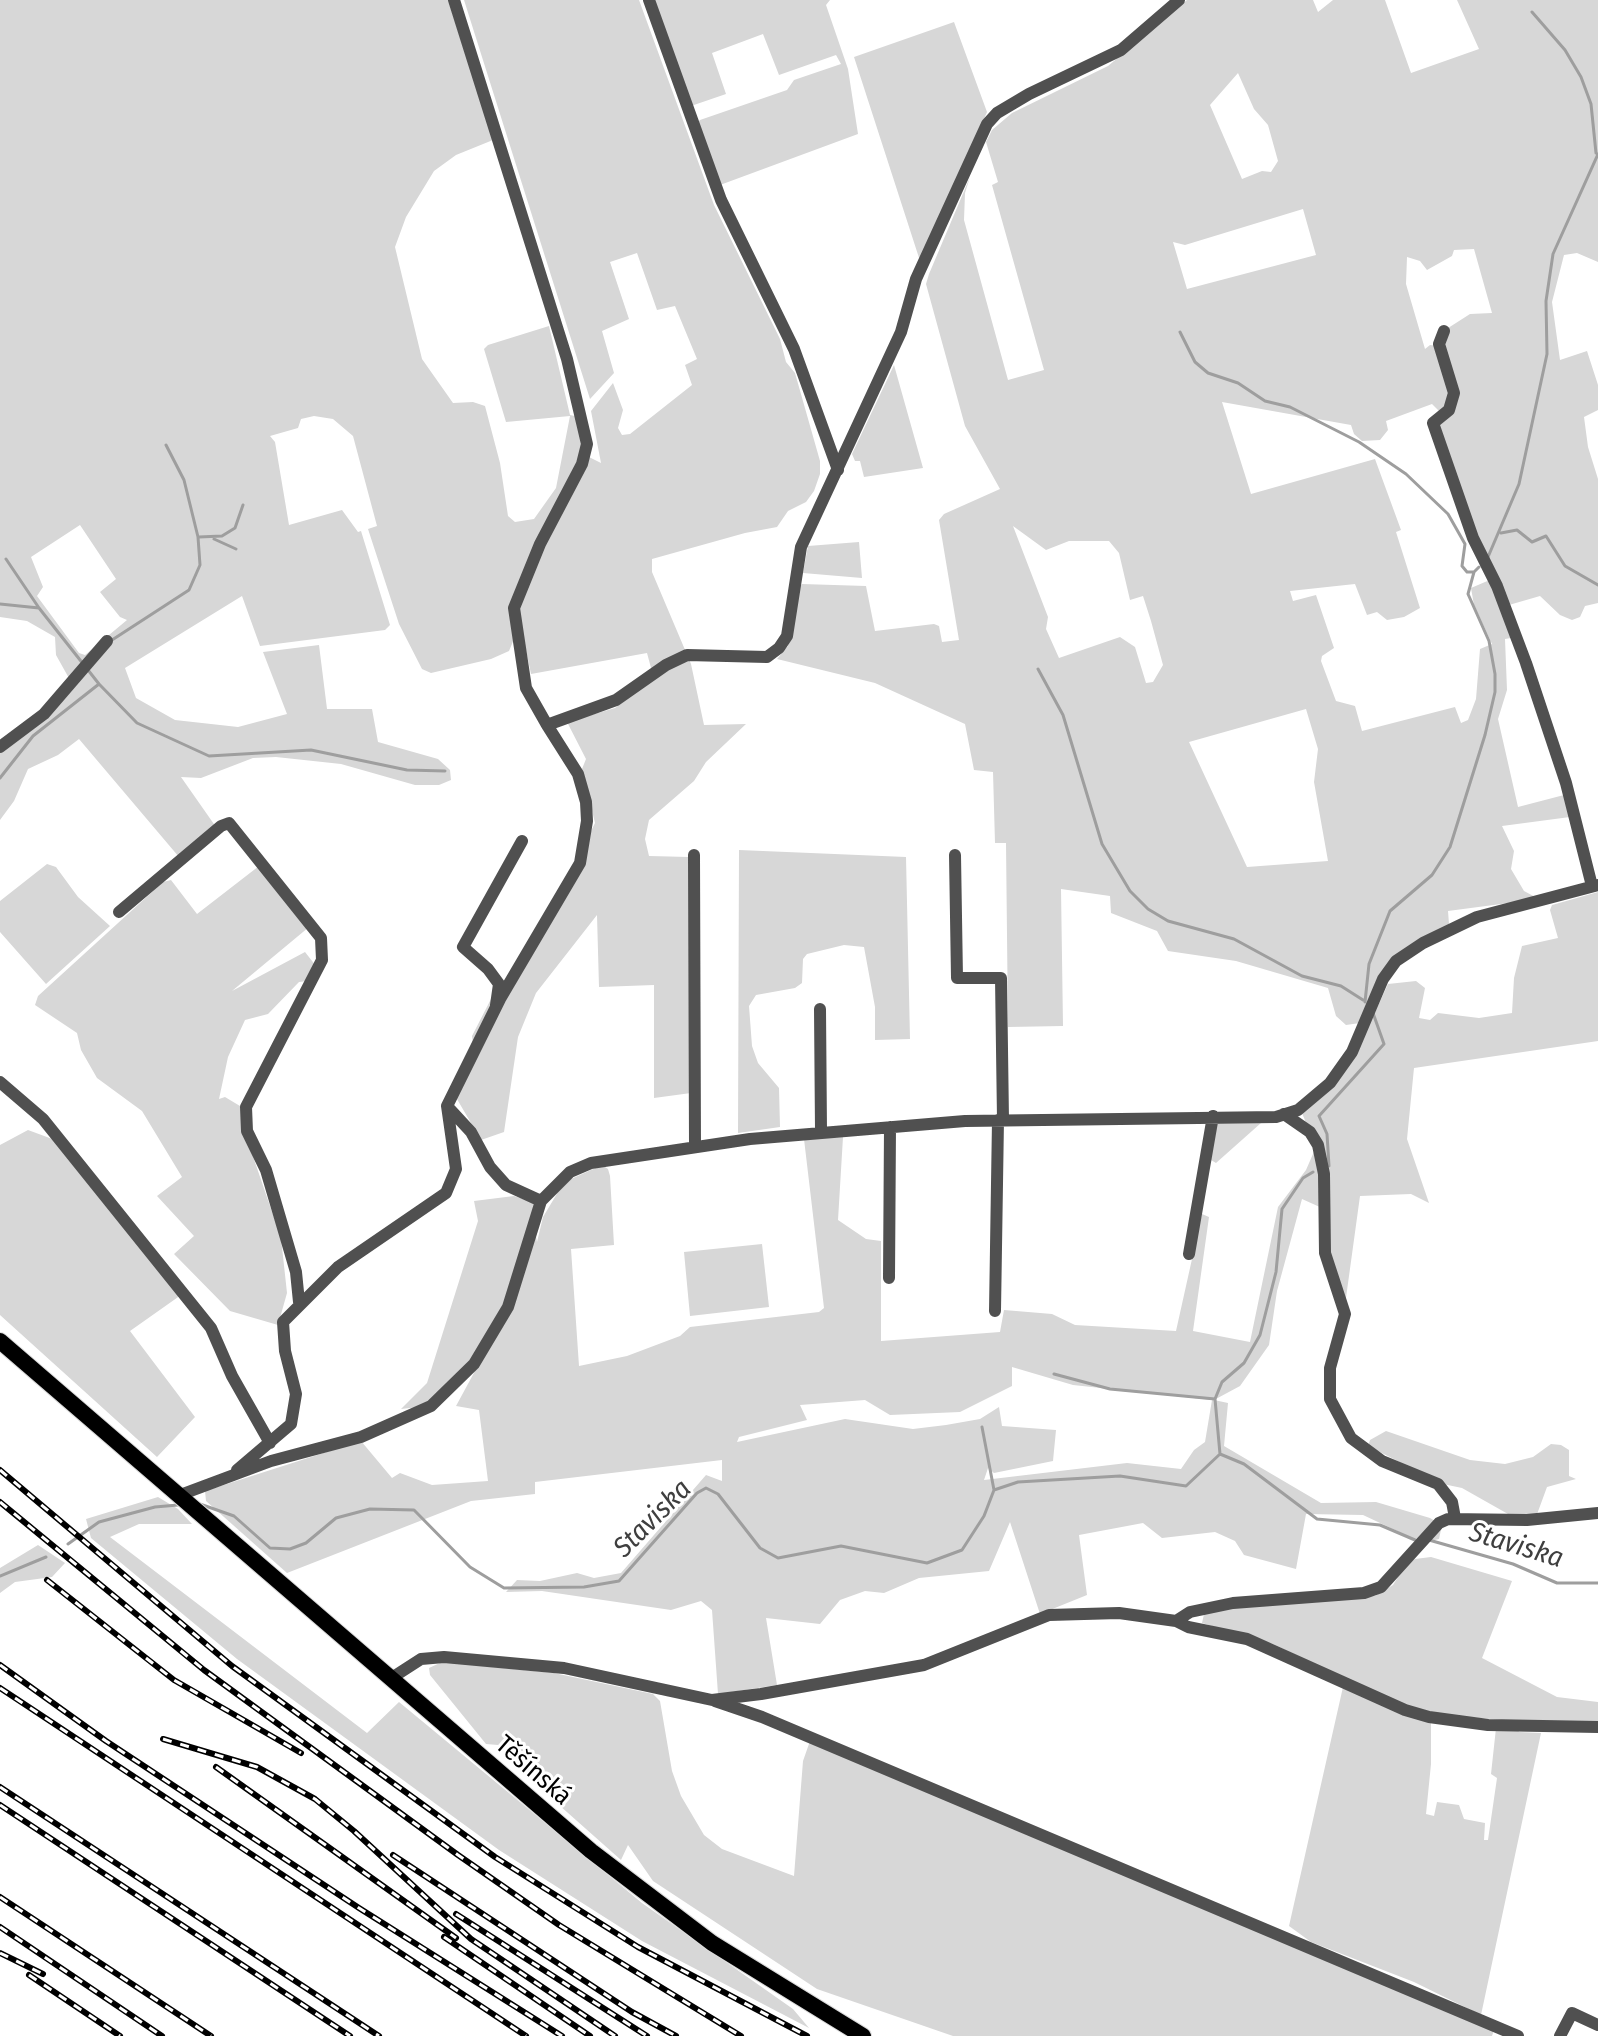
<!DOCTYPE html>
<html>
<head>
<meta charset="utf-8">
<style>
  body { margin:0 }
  canvas { display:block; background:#fff }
</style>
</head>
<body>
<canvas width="1598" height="2036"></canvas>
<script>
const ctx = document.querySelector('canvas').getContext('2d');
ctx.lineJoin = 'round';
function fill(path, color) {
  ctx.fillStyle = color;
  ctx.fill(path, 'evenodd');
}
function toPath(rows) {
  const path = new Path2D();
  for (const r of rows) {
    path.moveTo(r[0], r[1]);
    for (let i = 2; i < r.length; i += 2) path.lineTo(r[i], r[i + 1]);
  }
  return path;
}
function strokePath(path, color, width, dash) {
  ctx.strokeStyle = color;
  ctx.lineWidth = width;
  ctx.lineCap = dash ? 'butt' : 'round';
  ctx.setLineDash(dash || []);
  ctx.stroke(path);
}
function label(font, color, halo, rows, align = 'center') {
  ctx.font = font + ' "Fira Sans Condensed",sans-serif';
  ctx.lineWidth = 6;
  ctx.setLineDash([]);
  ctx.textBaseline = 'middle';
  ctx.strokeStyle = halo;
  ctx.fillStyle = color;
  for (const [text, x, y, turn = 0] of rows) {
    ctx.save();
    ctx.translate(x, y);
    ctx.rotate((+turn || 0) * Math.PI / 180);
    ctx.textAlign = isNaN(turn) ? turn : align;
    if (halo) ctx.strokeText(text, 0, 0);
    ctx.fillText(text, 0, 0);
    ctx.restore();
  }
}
const green = toPath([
  [0,0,448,0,493,140,456,155,434,171,406,217,395,247,422,359,453,403,473,402,485,406,500,463,508,516,515,522,534,519,556,488,570,416,506,422,484,349,488,345,549,326,570,415,580,417,583,454,601,463,591,411,613,383,623,410,618,428,622,435,630,434,692,385,685,365,697,359,675,306,657,310,637,253,610,262,629,319,602,331,614,373,590,399,464,0,639,0,714,205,780,339,786,362,795,373,820,461,820,474,814,491,806,502,788,511,777,527,745,533,652,559,652,572,691,664,704,725,746,724,706,762,694,781,649,820,645,839,649,856,689,857,691,1093,654,1098,654,985,599,987,597,915,536,993,518,1037,504,1132,481,1140,454,1094,474,1051,472,1036,491,999,512,990,595,823,582,769,586,759,567,722,615,708,654,679,647,653,531,674,526,650,514,639,509,651,491,659,431,673,422,669,399,624,368,529,377,526,353,436,333,419,314,416,301,419,298,428,270,436,275,442,289,525,342,510,358,532,361,531,390,625,385,630,260,646,242,596,125,668,136,698,175,720,238,727,287,714,263,652,319,645,327,709,372,709,378,742,438,759,450,770,451,780,439,785,415,785,341,764,276,757,253,758,201,778,181,777,216,827,179,857,79,739,58,755,28,769,14,801,0,820,0,742,18,737,70,680,56,655,55,637,27,621,0,617],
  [80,525,116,579,100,592,120,617,127,620,85,655,79,653,37,596,43,587,31,557],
  [654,0,830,0,826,5,848,69,858,134,720,185,697,123,700,120,787,90,794,80,841,64,836,55,779,75,763,34,712,53,726,94,691,106],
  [1187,0,1313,0,1318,12,1333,0,1385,0,1411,73,1479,49,1457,0,1598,0,1598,262,1577,253,1564,255,1552,302,1560,360,1587,351,1598,385,1598,410,1584,417,1588,447,1598,479,1598,603,1585,606,1580,617,1572,620,1560,615,1540,596,1502,607,1511,638,1505,639,1507,690,1498,719,1518,807,1564,795,1570,817,1502,826,1514,851,1511,869,1524,891,1539,899,1448,911,1449,924,1386,967,1360,1023,1346,1025,1336,1016,1328,988,1236,961,1168,951,1157,931,1111,913,1110,896,1061,889,1063,1026,1008,1027,1006,843,995,843,993,772,974,770,965,724,875,683,777,659,788,646,796,590,802,584,866,586,875,631,934,624,939,626,942,642,959,640,939,520,944,514,1000,489,965,426,926,284,929,274,970,177,965,193,964,220,1008,380,1044,370,992,185,998,182,986,142,992,130,1012,113,1108,66],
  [1238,73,1254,109,1268,125,1278,161,1271,172,1262,171,1242,179,1210,105],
  [1303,209,1316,255,1187,289,1173,242,1185,245],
  [1474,249,1492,313,1470,314,1445,330,1444,351,1455,399,1451,412,1430,427,1442,467,1492,579,1471,588,1474,605,1492,644,1480,649,1476,699,1468,720,1461,723,1455,707,1362,731,1355,706,1336,701,1321,661,1322,656,1334,648,1316,595,1293,601,1290,591,1355,584,1367,615,1377,612,1387,620,1404,617,1420,608,1396,532,1401,530,1375,459,1251,494,1222,402,1351,425,1354,434,1362,441,1380,440,1388,430,1386,421,1432,404,1440,412,1447,404,1449,393,1438,346,1430,345,1425,349,1406,284,1407,257,1420,261,1427,270,1452,256,1454,250],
  [1013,526,1046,550,1069,541,1109,541,1119,553,1130,600,1143,596,1151,621,1163,665,1153,682,1146,683,1135,647,1120,637,1059,658,1046,629,1048,617],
  [1306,709,1318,749,1314,782,1328,861,1247,867,1189,742],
  [954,22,987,112,921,264,854,57],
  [894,365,923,468,864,477,860,461,855,461,852,454],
  [859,542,862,578,803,573,808,546],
  [739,850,906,857,910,1039,875,1040,875,1007,864,947,844,945,807,954,803,959,802,983,795,988,756,995,749,1006,752,1046,758,1063,779,1088,780,1127,738,1133],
  [47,864,56,867,78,897,110,926,46,984,0,932,0,901],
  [259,866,309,927,232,991,305,952,316,966,308,981,299,982,268,1014,245,1020,228,1057,219,1099,225,1097,240,1106,247,1139,281,1238,287,1293,278,1325,230,1311,174,1254,194,1236,157,1196,182,1177,142,1111,97,1078,81,1050,77,1033,35,1005,38,996,163,882,171,880,197,914],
  [1598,892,1598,1041,1414,1068,1407,1139,1429,1203,1411,1194,1360,1196,1345,1305,1324,1253,1322,1208,1302,1199,1277,1291,1269,1345,1240,1386,1214,1400,1228,1403,1224,1446,1321,1503,1376,1502,1430,1518,1442,1525,1439,1539,1423,1543,1363,1515,1306,1514,1296,1569,1244,1555,1235,1541,1215,1532,1162,1538,1143,1523,1079,1535,1087,1595,1040,1614,1010,1522,989,1571,919,1578,884,1593,865,1591,840,1600,820,1624,766,1618,777,1685,718,1694,712,1610,701,1601,671,1610,542,1591,506,1592,517,1580,540,1581,577,1573,594,1578,621,1573,706,1475,722,1481,722,1460,535,1482,535,1494,471,1501,287,1573,206,1501,205,1491,361,1441,392,1478,400,1473,432,1485,488,1481,479,1410,456,1406,475,1371,419,1407,401,1409,427,1383,478,1221,474,1201,514,1196,536,1203,533,1220,537,1242,543,1217,558,1192,571,1179,602,1165,608,1169,610,1176,614,1245,571,1249,579,1366,627,1356,680,1336,690,1327,819,1312,824,1308,804,1139,843,1137,838,1220,866,1239,881,1241,881,1341,1000,1332,1004,1310,1052,1314,1075,1325,1176,1331,1202,1214,1209,1217,1193,1331,1250,1342,1278,1207,1306,1170,1316,1147,1302,1113,1356,1054,1388,984,1416,981,1425,988,1419,1018,1430,1020,1438,1013,1479,1018,1512,1013,1514,978,1522,946,1558,938,1550,910,1552,905],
  [1012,1367,1073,1385,1212,1400,1205,1442,1194,1450,1181,1469,1127,1463,984,1480,988,1468,994,1473,1053,1461,1056,1430,1002,1426,999,1407,980,1419,946,1425,913,1429,845,1419,737,1442,739,1437,807,1420,800,1405,865,1400,890,1415,960,1412,1012,1386],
  [1217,1120,1261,1123,1216,1163,1211,1160],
  [28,1130,55,1140,181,1295,130,1331,195,1417,157,1457,0,1315,0,1145],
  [762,1244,769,1307,690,1316,684,1252],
  [1386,1431,1470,1460,1505,1464,1533,1457,1551,1444,1561,1445,1569,1450,1569,1476,1576,1479,1547,1487,1536,1517,1508,1514,1462,1488,1443,1484,1368,1446,1370,1440],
  [158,1497,178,1509,192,1524,139,1524,110,1537,367,1733,399,1702,642,1903,793,2009,809,2028,642,1941,499,1850,237,1659,91,1538,86,1519],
  [38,1545,65,1563,52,1577,15,1582,0,1593,0,1568],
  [1431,1557,1512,1581,1482,1658,1557,1697,1598,1702,1598,1728,1432,1714,1401,1705,1273,1644,1202,1623,1205,1610,1375,1596,1393,1585,1405,1566,1415,1559],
  [442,1662,554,1673,653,1694,660,1701,672,1771,681,1796,704,1835,722,1849,794,1876,803,1761,810,1741,1494,2030,1492,2036,953,2036,817,1989,653,1881,628,1845,621,1860,506,1758,498,1745,486,1744,430,1675,429,1668],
  [1343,1687,1431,1722,1431,1764,1426,1814,1434,1816,1437,1802,1459,1805,1464,1819,1485,1823,1484,1840,1488,1840,1497,1778,1491,1774,1496,1728,1516,1726,1519,1732,1541,1733,1481,2015,1414,1982,1311,1942,1289,1926]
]);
const stream = toPath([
  [1532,12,1565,50,1581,77,1591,104,1596,153],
  [1180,332,1195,362,1208,373,1238,383,1265,401,1290,407,1359,442,1406,474,1448,514,1465,544,1462,566,1467,572,1474,572],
  [1501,533,1517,530,1532,542,1546,536,1565,566,1598,585],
  [199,537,222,536,235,528,243,505],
  [214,539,236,549],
  [1488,557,1519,484,1547,354,1546,301,1553,254,1598,154],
  [6,559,39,608],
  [0,604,39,608,84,665],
  [112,640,189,590,200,565,198,537,184,480,166,445],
  [1038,669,1063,715,1102,844,1130,891,1148,909,1168,921,1234,939,1302,976,1341,986,1363,1000],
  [99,684,137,723,209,756,311,750,407,770,445,771],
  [0,778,33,736,99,684,88,670],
  [1365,1002,1369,964,1390,911,1432,875,1450,847,1485,735,1495,692,1495,674,1489,641,1468,594,1474,572,1479,567],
  [1329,1166,1327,1134,1319,1116,1384,1044,1373,1013],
  [1054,1374,1110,1389,1215,1399],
  [982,1427,994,1490],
  [1220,1454,1215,1399,1222,1382,1244,1363,1260,1335,1276,1272,1282,1209,1303,1178,1313,1172],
  [197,1503,234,1516,270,1548,290,1549,306,1543,336,1518,370,1509,414,1510,470,1567,504,1588,584,1587,619,1581,697,1493,706,1488,718,1494,760,1548,778,1558,841,1546,927,1563,962,1550,984,1516,994,1490,1018,1482,1120,1476,1186,1486,1220,1454,1244,1464,1317,1519,1380,1525,1415,1540],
  [1429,1540,1513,1564,1557,1583,1598,1583],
  [68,1544,99,1522,155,1507,178,1505],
  [0,1576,46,1557]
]);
const minor = toPath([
  [454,0,567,359,587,444,582,464,540,544,514,608,526,688,547,725],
  [649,0,721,200,794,349,838,470],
  [1444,331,1439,344,1454,393,1449,410,1433,423,1473,538,1497,586,1526,663,1566,783,1592,886],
  [0,747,44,714,107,641],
  [694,855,695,1146],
  [955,855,957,978,1001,978,1003,1120],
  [119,912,221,826,229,823,321,938,322,960,246,1107,247,1131,266,1170,296,1272,299,1302],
  [496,1005,499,984,488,969,463,947,522,841],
  [820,1009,821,1131],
  [0,1082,43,1119,211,1328,232,1376,270,1443],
  [447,1106,500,999,580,863,587,821,586,802,578,774,547,725,616,700,666,665,687,655,767,657,779,648,787,636,801,547,901,332,916,279,987,124,997,113,1029,94,1121,50,1179,0],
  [1284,1114,1310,1132,1318,1145,1324,1174,1325,1253,1345,1314,1330,1368,1330,1399,1351,1438,1382,1461,1438,1484,1452,1502,1455,1518],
  [1189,1254,1213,1116],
  [889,1278,890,1127],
  [995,1311,998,1120],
  [237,1470,291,1424,296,1394,285,1351,283,1322,338,1267,446,1193,456,1169,447,1106,471,1132,490,1167,506,1185,541,1201],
  [180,1495,271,1461,361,1437,431,1406,474,1364,508,1307,541,1201,570,1172,591,1163,750,1139,965,1121,1276,1117,1298,1110,1330,1083,1352,1052,1383,979,1396,961,1423,943,1477,917,1598,885],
  [1176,1621,1188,1627,1247,1639,1405,1710,1429,1717,1488,1725,1598,1727],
  [390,1679,421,1659,444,1657,564,1668,712,1700,761,1694,924,1665,1049,1615,1119,1613,1176,1621,1190,1612,1233,1603,1364,1593,1381,1587,1439,1523,1448,1519,1527,1520,1598,1513],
  [715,1701,762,1717,1518,2036],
  [1560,2036,1572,2013,1598,2025]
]);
const major = toPath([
  [0,1341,591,1851,712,1943,863,2036]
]);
const rail = toPath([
  [0,1470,232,1666,495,1857,638,1947,807,2036],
  [0,1502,204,1670,458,1855,559,1925,741,2036],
  [47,1580,174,1680,301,1753],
  [0,1665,106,1741,359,1908,562,2036],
  [0,1688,526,2036],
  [163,1739,257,1767,315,1799,354,1831,471,1939,615,2036],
  [216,1767,456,1938],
  [0,1787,379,2036],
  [0,1805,350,2036],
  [393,1855,632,2012,676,2036],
  [0,1897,211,2036],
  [456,1914,647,2036],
  [0,1927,162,2036],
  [444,1937,590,2036],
  [0,1953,43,1974],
  [29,1975,120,2036]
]);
const streetNames = [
  ["Těšínská",533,1771,41]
];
const waterNames = [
  ["Staviska",653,1519,-45],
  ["Staviska",1516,1546,17]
];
fill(green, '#d7d7d7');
strokePath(stream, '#9e9e9e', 3);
strokePath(major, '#dbdbdb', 18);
strokePath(minor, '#505050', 12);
strokePath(major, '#000', 16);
strokePath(rail, '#000', 6);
strokePath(rail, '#fff', 3, [9]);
label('26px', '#000', '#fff', streetNames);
label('italic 28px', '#3f3f3f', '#fff', waterNames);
</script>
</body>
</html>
